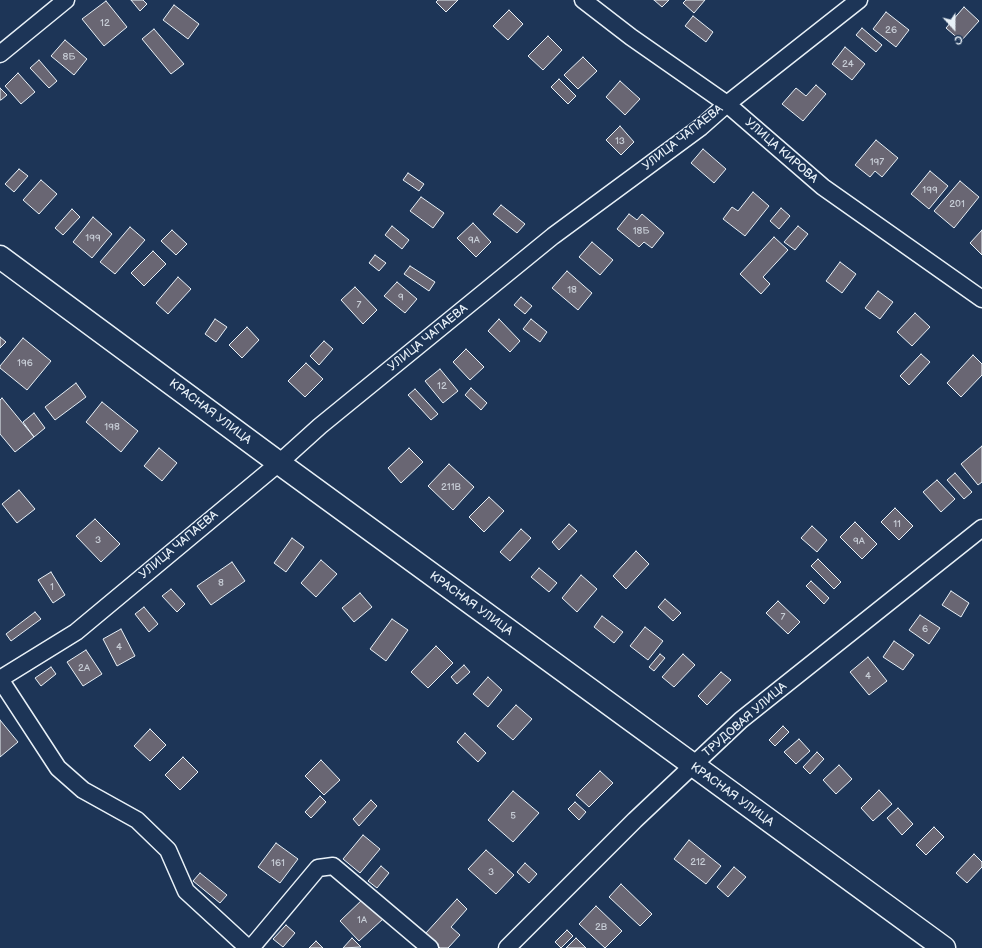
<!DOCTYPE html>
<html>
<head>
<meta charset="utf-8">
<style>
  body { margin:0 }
  #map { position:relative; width:982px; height:948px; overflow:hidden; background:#1d3557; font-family:"Balsamiq Sans",sans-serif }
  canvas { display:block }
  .north { position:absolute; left:934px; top:8px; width:40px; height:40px; -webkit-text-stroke:3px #1d3557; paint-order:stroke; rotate:159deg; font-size:11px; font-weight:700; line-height:16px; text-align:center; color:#e8f1f8 }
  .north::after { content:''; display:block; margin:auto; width:14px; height:18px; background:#e8f1f8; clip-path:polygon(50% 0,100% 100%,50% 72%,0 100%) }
</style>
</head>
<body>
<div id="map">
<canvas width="982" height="948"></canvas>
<div class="north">С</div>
</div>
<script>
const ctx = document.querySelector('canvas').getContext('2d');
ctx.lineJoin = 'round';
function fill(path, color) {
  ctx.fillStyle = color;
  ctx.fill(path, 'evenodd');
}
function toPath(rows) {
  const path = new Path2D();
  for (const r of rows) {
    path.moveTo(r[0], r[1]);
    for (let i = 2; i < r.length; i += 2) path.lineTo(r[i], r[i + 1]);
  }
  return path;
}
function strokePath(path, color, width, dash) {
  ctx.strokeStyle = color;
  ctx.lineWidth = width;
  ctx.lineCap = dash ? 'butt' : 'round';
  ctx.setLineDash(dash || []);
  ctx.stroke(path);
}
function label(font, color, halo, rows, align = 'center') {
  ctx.font = font + ' "Balsamiq Sans",sans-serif';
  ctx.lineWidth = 3;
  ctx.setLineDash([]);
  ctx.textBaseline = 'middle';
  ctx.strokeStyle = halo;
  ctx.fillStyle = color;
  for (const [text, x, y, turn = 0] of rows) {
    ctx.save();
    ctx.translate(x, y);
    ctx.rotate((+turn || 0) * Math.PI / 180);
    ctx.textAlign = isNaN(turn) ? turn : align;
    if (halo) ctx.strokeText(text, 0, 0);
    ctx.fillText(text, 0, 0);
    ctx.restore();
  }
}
const building = toPath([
  [131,0,143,0,147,4,140,11,131,0],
  [438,0,458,0,446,12,436,2,438,0],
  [654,0,669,0,662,7,654,0],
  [686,0,705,0,694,13,683,3,686,0],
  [106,1,127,27,104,46,82,19,106,1],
  [174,5,199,24,188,39,163,20,174,5],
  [964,7,979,21,961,41,946,28,964,7],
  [509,10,523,24,508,40,493,26,509,10],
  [886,12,909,30,896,47,873,29,886,12],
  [693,16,713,32,706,42,685,26,693,16],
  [862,28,882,45,876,52,856,35,862,28],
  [154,29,184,64,171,74,142,39,154,29],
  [548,36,562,50,543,70,528,56,548,36],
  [65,40,87,59,74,75,51,56,65,40],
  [845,47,865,64,852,80,832,64,845,47],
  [583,57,597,71,578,89,564,75,583,57],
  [39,60,57,81,49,88,30,68,39,60],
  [18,73,35,92,21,104,5,86,18,73],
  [559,79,576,96,568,104,551,87,559,79],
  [620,81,640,99,625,115,606,97,620,81],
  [816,85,826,94,803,121,782,104,796,88,806,96,816,85],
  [0,88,7,95,1,100,0,100,0,88],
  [620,126,634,142,621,155,606,140,620,126],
  [876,140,898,158,882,177,875,171,870,177,855,165,876,140],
  [703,149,726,169,714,183,691,163,703,149],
  [19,169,28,176,14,192,5,184,19,169],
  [930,171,948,186,929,209,911,194,930,171],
  [408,173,424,184,419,191,403,180,408,173],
  [41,180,57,194,39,214,23,200,41,180],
  [960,181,979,197,954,228,934,211,960,181],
  [753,192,769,206,745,236,723,219,732,207,738,211,753,192],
  [421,197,444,213,433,228,410,211,421,197],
  [501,205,525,224,517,233,493,214,501,205],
  [781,208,790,216,779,229,770,221,781,208],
  [72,209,80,217,63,235,55,228,72,209],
  [629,214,637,220,642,214,664,233,652,248,644,242,639,247,617,229,629,214],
  [93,217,112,234,92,258,73,242,93,217],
  [473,223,491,242,476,257,457,238,473,223],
  [392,226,409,240,402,249,385,235,392,226],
  [798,226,808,234,795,250,784,242,798,226],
  [130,227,145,240,115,274,100,262,130,227],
  [172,230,187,244,176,255,161,241,172,230],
  [982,230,982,255,970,243,982,230],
  [774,237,788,250,763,277,770,284,761,294,740,274,774,237],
  [592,242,613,260,600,275,579,257,592,242],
  [153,251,166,264,144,286,131,273,153,251],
  [375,255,386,263,379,271,369,263,375,255],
  [840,262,856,274,842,293,826,281,840,262],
  [410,266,435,282,429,291,404,274,410,266],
  [567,271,592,293,578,310,552,288,567,271],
  [178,277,191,289,168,314,156,303,178,277],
  [397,282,417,299,405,313,384,296,397,282],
  [355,287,377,310,363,324,341,300,355,287],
  [878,291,893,302,880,319,865,308,878,291],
  [521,297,532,306,525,314,514,305,521,297],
  [915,313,930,327,912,346,897,332,915,313],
  [215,319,227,327,216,342,205,334,215,319],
  [499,319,520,341,510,352,488,331,499,319],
  [531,319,547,332,540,342,523,329,531,319],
  [247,327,259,340,242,358,229,345,247,327],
  [0,337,6,342,0,348,0,337],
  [23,338,51,361,27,390,0,368,0,366,23,338],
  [324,341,333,349,319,365,310,356,324,341],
  [466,349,484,367,470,380,453,362,466,349],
  [921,354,930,362,909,385,900,376,921,354],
  [973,355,982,364,982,375,961,397,947,383,973,355],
  [306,363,323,379,305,397,288,381,306,363],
  [440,369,458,391,443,403,425,381,440,369],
  [76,383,86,397,55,420,45,407,76,383],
  [471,388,487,403,481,410,465,395,471,388],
  [415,389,438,414,431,420,408,395,415,389],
  [2,398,34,437,15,452,0,434,0,400,2,398],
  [102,402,138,431,121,452,86,422,102,402],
  [34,413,45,428,34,437,23,422,34,413],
  [982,446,982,482,978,485,961,464,982,446],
  [159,448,177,463,162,481,144,466,159,448],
  [409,448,423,462,401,483,388,468,409,448],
  [449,464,474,487,453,510,428,486,449,464],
  [955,473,972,492,964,499,947,480,955,473],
  [937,480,955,499,941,512,923,492,937,480],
  [19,490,35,509,17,523,2,504,19,490],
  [489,497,504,511,484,532,469,517,489,497],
  [895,508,913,526,899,540,881,522,895,508],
  [95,519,120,544,101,562,76,536,95,519],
  [855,522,877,544,862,559,840,537,855,522],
  [569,524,577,531,559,550,552,542,569,524],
  [812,526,827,540,817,552,801,538,812,526],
  [521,529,531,538,510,561,500,552,521,529],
  [292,538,304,547,286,572,274,563,292,538],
  [636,551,649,564,626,589,613,576,636,551],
  [818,559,841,582,834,589,811,566,818,559],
  [321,560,337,574,316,597,301,583,321,560],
  [232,562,245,581,211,605,197,586,232,562],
  [539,568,557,583,549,592,531,577,539,568],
  [51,572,65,595,53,603,38,580,51,572],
  [581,575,597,589,577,612,562,598,581,575],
  [811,581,829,598,824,604,806,586,811,581],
  [171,589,185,604,177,612,162,596,171,589],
  [951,591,969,603,961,617,942,605,951,591],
  [360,593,372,607,354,622,342,608,360,593],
  [665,599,681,613,673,621,658,607,665,599],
  [778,601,800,622,788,634,766,613,778,601],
  [144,607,158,624,149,632,135,614,144,607],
  [35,612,41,619,11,641,6,634,35,612],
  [920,615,940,628,929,644,909,630,920,615],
  [602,616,623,632,614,643,594,627,602,616],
  [392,619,408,630,386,661,370,649,392,619],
  [645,627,663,641,648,660,630,646,645,627],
  [121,629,135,656,117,666,103,639,121,629],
  [894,641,914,655,903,670,883,657,894,641],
  [436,646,453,663,428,688,411,672,436,646],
  [86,650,102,674,83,686,67,662,86,650],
  [660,654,665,658,654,671,649,667,660,654],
  [683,654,695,665,674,687,662,677,683,654],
  [868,657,887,681,869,695,850,672,868,657],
  [464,665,470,672,457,684,451,677,464,665],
  [51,667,56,674,41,686,35,678,51,667],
  [721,672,731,680,707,705,698,696,721,672],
  [488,677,502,690,488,707,473,694,488,677],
  [516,705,532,719,513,740,497,726,516,705],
  [0,720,18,742,0,757,0,720],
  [783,726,789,732,775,746,769,740,783,726],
  [150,729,166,745,150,761,134,746,150,729],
  [465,733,486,753,478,762,457,742,465,733],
  [799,739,810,751,796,764,784,752,799,739],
  [817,752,824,759,810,774,803,767,817,752],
  [183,757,198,772,180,790,165,775,183,757],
  [321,760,340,780,324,795,305,776,321,760],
  [839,765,852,779,836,794,823,780,839,765],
  [600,771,613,783,589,807,576,795,600,771],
  [879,790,892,804,873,821,861,808,879,790],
  [513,791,539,813,513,842,488,820,513,791],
  [320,796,326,802,311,818,305,812,320,796],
  [371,800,377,806,359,826,353,819,371,800],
  [575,802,586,812,579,820,568,809,575,802],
  [898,808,913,824,902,835,887,818,898,808],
  [934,827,944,837,926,855,916,845,934,827],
  [363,835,380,849,360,873,343,859,363,835],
  [689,840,721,866,706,884,674,859,689,840],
  [276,843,298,859,280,883,258,867,276,843],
  [486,850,514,875,496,894,468,869,486,850],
  [974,854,982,862,982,867,967,883,956,873,974,854],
  [525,863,537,874,529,883,517,872,525,863],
  [381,866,389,873,377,888,368,881,381,866],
  [734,867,746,877,728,897,717,887,734,867],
  [200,873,227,895,220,903,193,881,200,873],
  [621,884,652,914,640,926,609,897,621,884],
  [364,898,384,918,359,941,340,921,364,898],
  [457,899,467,909,451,927,460,935,448,948,440,948,425,934,457,899],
  [596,906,622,931,605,948,579,924,596,906],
  [286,925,295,933,283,947,273,939,286,925],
  [567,930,573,936,561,948,555,942,567,930],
  [352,938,361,947,343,948,352,938],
  [576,938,586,948,566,948,576,938],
  [316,941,323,948,309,948,316,941]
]);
const street = toPath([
  [583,0,631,37,727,104,823,187,982,299],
  [0,54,66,0],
  [0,679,76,632,279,463,320,426,553,236,701,127,727,104,859,0],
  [0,679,58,768,83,790,137,820,168,850,186,891,248,948],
  [251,948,318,868,333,866,430,948],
  [507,948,635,820,741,720,982,528]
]);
const primary = toPath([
  [0,257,279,463,944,948]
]);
const numberNames = [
  ["12",105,23],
  ["26",891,30],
  ["8Б",69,57],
  ["24",848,64],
  ["13",620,141],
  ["197",877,162],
  ["199",930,190],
  ["201",957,204],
  ["18Б",641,231],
  ["199",93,238],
  ["9А",474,240],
  ["18",572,290],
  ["9",401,297],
  ["7",359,305],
  ["196",25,363],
  ["12",442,386],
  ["198",112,427],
  ["211В",451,487],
  ["11",897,524],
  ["3",98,540],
  ["9А",859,541],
  ["8",221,583],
  ["1",52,587],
  ["7",783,617],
  ["6",925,629],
  ["4",119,647],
  ["2А",84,668],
  ["4",868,676],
  ["5",513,816],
  ["212",698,862],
  ["161",278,863],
  ["3",491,872],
  ["1А",362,920],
  ["2В",601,927]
];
const streetNames = [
  ["УЛИЦА ЧАПАЕВА",683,138,-38],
  ["УЛИЦА КИРОВА",781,151,41],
  ["УЛИЦА ЧАПАЕВА",428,338,-39],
  ["КРАСНАЯ УЛИЦА",210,412,37],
  ["УЛИЦА ЧАПАЕВА",179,545,-40],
  ["КРАСНАЯ УЛИЦА",471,604,36],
  ["ТРУДОВАЯ УЛИЦА",745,720,-41],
  ["КРАСНАЯ УЛИЦА",732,795,36]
];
fill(building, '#696673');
strokePath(building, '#e8f1f8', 1);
strokePath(street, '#e8f1f8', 19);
strokePath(primary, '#e8f1f8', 25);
strokePath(street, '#1d3557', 16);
strokePath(primary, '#1d3557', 22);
label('10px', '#c8ced7', null, numberNames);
label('12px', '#e8f1f8', '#1d3557', streetNames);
</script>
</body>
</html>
